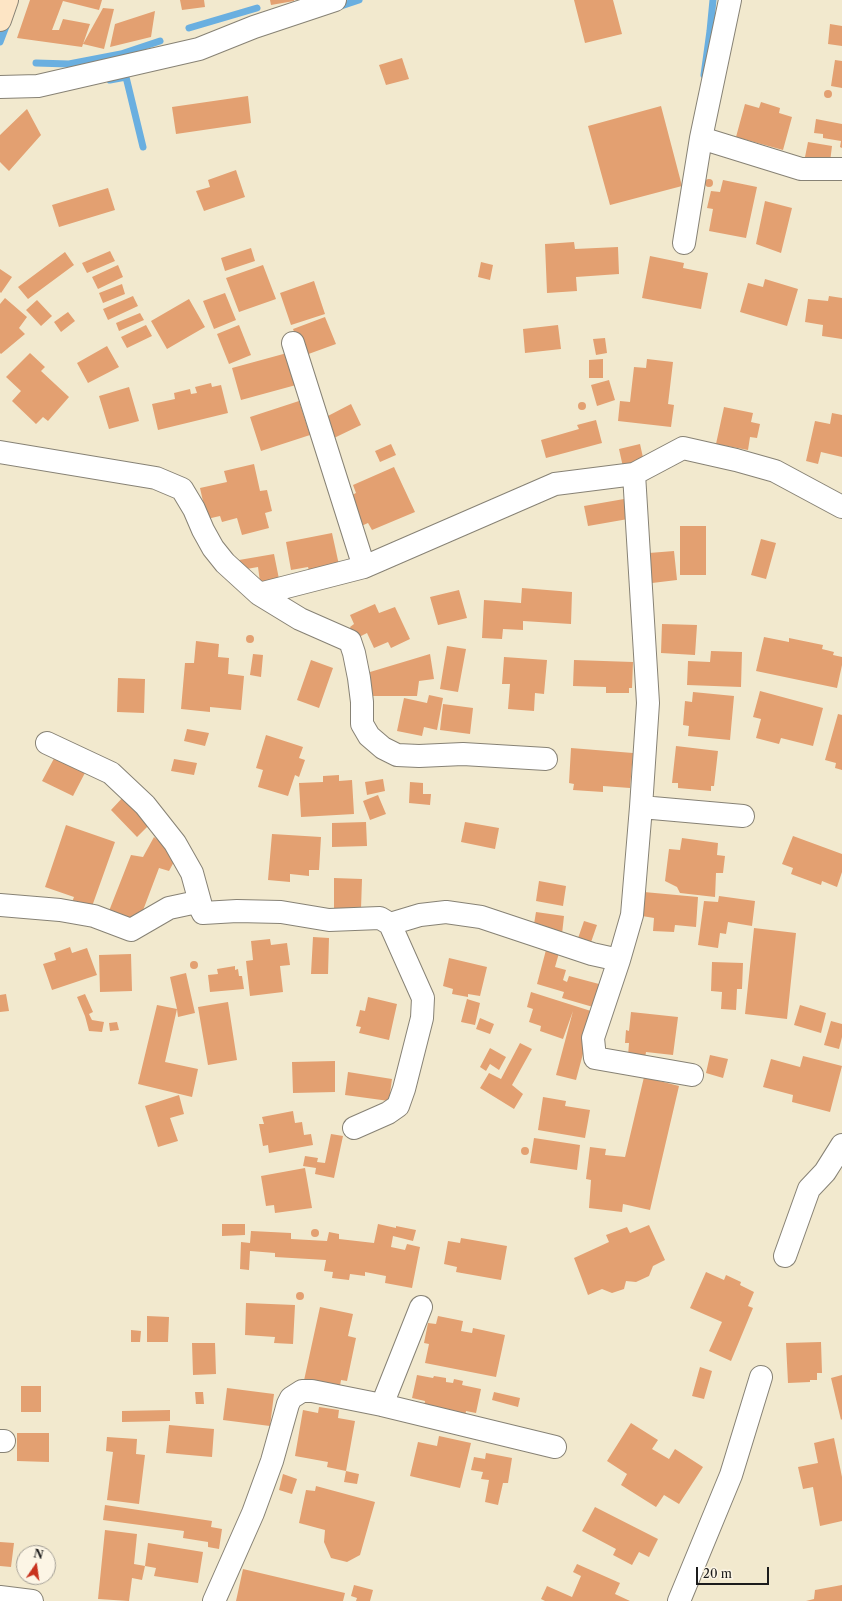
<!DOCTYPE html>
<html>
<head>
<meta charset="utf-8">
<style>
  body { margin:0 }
  #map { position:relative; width:842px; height:1601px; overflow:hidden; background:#f2e9ce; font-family:"Libre Caslon Text",serif }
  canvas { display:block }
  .north { position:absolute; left:16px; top:1545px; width:40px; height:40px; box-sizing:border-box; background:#fcf5e5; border:1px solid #a29e95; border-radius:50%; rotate:13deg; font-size:11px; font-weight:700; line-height:16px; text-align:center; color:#1c1c1c }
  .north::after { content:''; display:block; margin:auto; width:14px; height:18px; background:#c8321e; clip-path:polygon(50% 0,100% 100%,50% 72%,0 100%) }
  .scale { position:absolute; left:696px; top:1567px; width:73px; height:18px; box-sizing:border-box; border:2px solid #1c1c1c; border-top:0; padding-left:5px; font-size:12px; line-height:14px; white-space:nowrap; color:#1c1c1c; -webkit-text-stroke:3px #fcf5e5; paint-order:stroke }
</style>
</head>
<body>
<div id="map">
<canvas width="842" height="1601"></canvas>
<div class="north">N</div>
<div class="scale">20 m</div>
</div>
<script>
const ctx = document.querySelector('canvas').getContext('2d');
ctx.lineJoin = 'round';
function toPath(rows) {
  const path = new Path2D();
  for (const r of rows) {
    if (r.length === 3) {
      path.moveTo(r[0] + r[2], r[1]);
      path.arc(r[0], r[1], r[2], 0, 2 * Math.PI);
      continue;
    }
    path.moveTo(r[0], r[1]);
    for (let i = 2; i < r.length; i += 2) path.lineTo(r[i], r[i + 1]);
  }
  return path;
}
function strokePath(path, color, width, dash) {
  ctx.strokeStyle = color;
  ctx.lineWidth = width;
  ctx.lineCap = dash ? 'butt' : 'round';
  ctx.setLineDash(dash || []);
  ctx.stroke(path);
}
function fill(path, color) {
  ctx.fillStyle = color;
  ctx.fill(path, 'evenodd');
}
const stream = toPath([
  [335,8,359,0],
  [189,28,257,8],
  [0,42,8,21],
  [36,63,69,64,121,54,160,41],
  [704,75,710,31,713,0],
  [110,80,126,77,143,147]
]);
const building = toPath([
  [30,0,102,0,99,10,63,1,52,30,59,30,63,19,90,24,83,44,103,8,114,9,104,49,83,44,82,47,17,38],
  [180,0,204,0,205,7,182,10],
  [270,0,294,0,294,1,271,5],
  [574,0,613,0,622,34,585,43],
  [155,11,151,37,110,47,115,24],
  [830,24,842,26,842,46,828,44],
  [402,58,409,79,386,85,379,65],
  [835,60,842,61,842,88,831,86],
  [828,94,4],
  [248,96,251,123,176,134,172,107],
  [761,102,780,108,779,113,792,117,783,150,736,137,745,104,759,108],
  [661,106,682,186,610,205,588,126],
  [27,109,41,135,9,171,0,162,0,135],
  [816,119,842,124,842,148,840,147,841,141,823,138,823,134,814,133],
  [808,142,832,146,830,162,805,157],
  [236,170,245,197,204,211,196,191,210,187,208,180],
  [709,183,4],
  [723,180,757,187,746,238,709,231,713,209,707,208,711,191,720,192],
  [108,188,115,210,59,227,52,205],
  [765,201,792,208,781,253,756,244],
  [574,242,575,249,618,247,619,274,576,277,577,291,547,293,545,244],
  [251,248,255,261,225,271,221,258],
  [110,251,115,261,87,273,82,263],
  [65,252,74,265,28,299,18,287],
  [650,256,684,263,683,268,708,273,701,309,642,298],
  [481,262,493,265,490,280,478,277],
  [118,265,123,277,98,289,92,277],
  [263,265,276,299,239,312,226,278],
  [0,269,12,277,1,293,0,292],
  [765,279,798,289,787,326,740,312,748,283,763,287],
  [314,281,325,314,291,325,280,293],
  [122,284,125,294,103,303,99,293],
  [225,293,236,320,214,329,203,301],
  [133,296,138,306,108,320,103,309],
  [829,296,842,298,842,339,822,336,823,325,805,322,808,299,828,301],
  [5,298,27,317,19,328,25,334,1,354,0,353,0,304],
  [189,299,205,327,167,349,151,321],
  [37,300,52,316,41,326,26,310],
  [68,312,75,321,61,332,54,322],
  [140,313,144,320,119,331,116,323],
  [325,317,336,344,303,356,293,329],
  [146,325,152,336,127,348,121,337],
  [239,325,251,355,229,364,217,334],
  [558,325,561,349,525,353,523,329],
  [605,338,607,353,596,355,593,339],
  [107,346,119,367,88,383,77,363],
  [30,353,45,367,41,371,69,397,48,421,43,417,36,424,12,401,21,391,6,377],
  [287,353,296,385,241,400,232,368],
  [603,359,603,378,589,378,589,360],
  [647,359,673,362,668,404,674,405,671,427,618,421,620,401,630,402,634,367,646,368],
  [609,380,615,400,597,406,591,385],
  [211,383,212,387,221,385,228,413,158,430,152,404,175,399,174,393,190,389,191,394,197,393,195,387],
  [129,387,139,421,109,429,99,396],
  [299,401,310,435,261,451,250,417],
  [582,406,4],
  [351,404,361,425,334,438,324,418],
  [724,407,753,413,751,422,760,424,757,438,750,437,748,450,716,444],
  [832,413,842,415,842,457,821,452,818,464,806,461,815,421,830,424],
  [596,420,602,443,546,458,541,440,579,429,577,425],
  [391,444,396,455,380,462,375,451],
  [640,444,644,462,623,467,619,449],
  [254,464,260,491,267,490,272,511,265,513,269,528,242,535,237,518,222,522,220,516,207,519,200,488,227,482,224,471],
  [394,467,415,512,372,530,368,523,359,527,346,498,356,493,353,485],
  [624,499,628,519,588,526,584,506],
  [680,526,706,526,706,575,680,575],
  [332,533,339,565,310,575,308,567,291,570,286,542],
  [761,539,776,543,766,579,751,575],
  [674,551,677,580,652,583,649,553],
  [274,554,279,579,260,582,258,567,241,570,239,560],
  [522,588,572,592,571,624,523,621,523,630,503,629,502,639,482,638,484,600,521,603],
  [459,590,467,618,438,625,430,597],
  [375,604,379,613,395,607,410,639,391,648,388,642,374,648,367,633,355,639,350,627,354,624,350,615],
  [662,624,697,625,695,655,661,653],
  [250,639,4],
  [764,637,789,642,789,638,823,645,822,649,834,652,833,655,842,657,842,665,837,688,756,671],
  [196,641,219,644,218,657,229,658,228,674,244,676,241,710,210,707,210,712,181,709,185,663,194,663],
  [447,646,466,649,458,692,440,689],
  [711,651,742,652,741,687,687,685,688,661,710,662],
  [253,654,263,655,261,677,250,675],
  [430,654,434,679,419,681,417,696,371,696,370,672],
  [504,657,547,660,544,694,535,693,534,711,508,709,510,684,502,684],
  [311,660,333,668,319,708,297,700],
  [574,660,633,662,632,688,629,688,629,693,606,693,606,687,573,686],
  [118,678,145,679,144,713,117,712],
  [760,691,823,708,813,746,781,738,779,744,756,738,761,719,753,717],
  [693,692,734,696,730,740,688,736,689,726,683,725,685,701,692,702],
  [429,695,443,698,437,730,424,727,422,736,397,731,404,698,427,703],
  [443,704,473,708,470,734,440,730],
  [838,714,842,715,842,770,835,768,836,763,825,760],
  [187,729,209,733,205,746,184,741],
  [266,735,303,747,299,758,305,760,299,777,295,775,288,796,258,787,263,770,256,768],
  [676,746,718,751,714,786,711,786,711,791,678,788,678,783,672,783],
  [571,748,633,753,630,788,603,786,603,792,573,790,574,784,569,783],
  [58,751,88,767,73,796,42,781],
  [174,759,197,763,194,775,171,771],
  [339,775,339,781,352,780,354,814,301,817,299,783,323,782,323,776],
  [383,779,385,791,367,795,365,782],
  [410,782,423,783,423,794,431,794,430,805,409,803],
  [125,795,151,823,137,837,111,810],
  [378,795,386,814,370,820,363,801],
  [366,822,367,846,332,847,332,823],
  [465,822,499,828,495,849,461,842],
  [66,825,115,842,90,912,71,905,74,897,45,887],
  [272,834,321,837,319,870,309,870,309,876,290,874,290,882,268,880],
  [793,836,842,854,842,872,837,887,822,881,821,885,791,874,793,868,782,864],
  [154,837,177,856,169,871,159,868,139,921,109,911,131,855,143,857],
  [682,838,718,843,717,855,725,856,723,873,716,873,715,897,680,893,677,887,665,881,669,849,680,850],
  [334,878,362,879,361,909,334,909],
  [539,881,566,886,563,906,536,901],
  [644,892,698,897,696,927,675,925,674,932,653,931,654,918,642,916],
  [719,896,755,901,752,926,728,922,726,934,720,933,718,948,698,945,704,901,718,902],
  [536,912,564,916,562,934,533,930],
  [584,921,597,925,589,948,576,944],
  [754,928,796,933,787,1019,745,1014],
  [313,937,329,938,328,974,311,974],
  [270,939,271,945,287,943,290,965,280,966,283,992,250,996,246,961,253,960,251,941],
  [70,947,72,953,87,948,97,975,52,990,43,964,56,960,54,953],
  [546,950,559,953,555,967,566,970,563,980,567,982,569,976,599,984,593,1007,562,998,564,992,537,984],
  [131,954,132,991,100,992,99,955],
  [449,958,487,967,480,996,468,994,468,997,452,994,453,989,443,986],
  [194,965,4],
  [712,962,743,963,742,989,737,989,736,1010,721,1009,722,992,711,991],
  [235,966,235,970,238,969,239,976,242,976,244,989,210,992,208,975,218,974,217,969],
  [186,973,195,1013,178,1017,177,1009,165,1062,198,1069,192,1097,138,1084,157,1005,177,1009,170,977],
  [531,992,594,1012,576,1080,556,1075,573,1011,563,1039,540,1031,541,1026,529,1022,533,1009,527,1007],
  [6,994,9,1011,0,1012,0,995],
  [85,994,93,1012,89,1014,92,1020,104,1022,102,1032,89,1031,85,1016,77,997],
  [368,997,397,1004,389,1040,359,1033,361,1027,356,1026,360,1010,365,1011],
  [467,999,480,1003,475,1025,461,1022],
  [228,1002,237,1060,208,1065,198,1007],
  [800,1005,826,1013,821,1033,794,1025],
  [631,1012,678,1017,673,1055,646,1052,645,1058,628,1056,629,1043,625,1043,626,1030,629,1031],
  [480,1018,494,1024,490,1034,476,1029],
  [831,1021,842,1024,842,1037,839,1049,824,1045],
  [117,1022,119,1030,110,1031,109,1023],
  [520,1043,532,1049,512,1085,523,1094,514,1109,480,1088,489,1073,501,1079],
  [490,1048,506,1057,499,1070,490,1064,486,1071,480,1067],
  [710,1055,728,1059,723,1078,706,1073],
  [803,1056,842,1066,830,1112,792,1102,793,1095,763,1087,771,1059,800,1067],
  [335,1061,335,1092,293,1093,292,1062],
  [348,1072,392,1079,389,1101,345,1095],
  [644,1077,679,1086,650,1210,623,1204,622,1212,589,1208,591,1180,586,1179,590,1147,606,1149,605,1155,625,1157],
  [179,1095,184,1114,170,1118,178,1141,158,1147,145,1106],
  [543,1097,566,1101,565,1106,590,1110,585,1138,538,1130],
  [293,1111,295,1123,302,1122,304,1135,311,1134,313,1145,269,1153,268,1145,263,1146,259,1124,264,1124,262,1117],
  [331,1134,343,1136,334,1178,315,1174,316,1168,303,1166,305,1156,318,1158,317,1162,325,1163],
  [534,1138,580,1145,577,1170,530,1163],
  [525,1151,4],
  [305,1168,312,1208,275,1213,274,1205,266,1206,261,1176],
  [222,1224,245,1224,245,1235,222,1236],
  [378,1224,396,1228,396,1226,416,1230,413,1241,393,1236,391,1247,405,1250,407,1244,420,1247,412,1288,385,1283,386,1276,365,1272,365,1276,350,1274,349,1280,332,1278,333,1272,324,1271,326,1260,275,1257,275,1253,250,1251,249,1270,240,1269,241,1242,250,1243,251,1231,291,1233,291,1239,327,1241,329,1232,339,1234,339,1239,374,1243],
  [649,1225,665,1260,653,1266,649,1276,636,1282,626,1281,624,1289,612,1293,602,1289,588,1295,574,1258,609,1242,606,1235,627,1227,630,1233],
  [315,1233,4],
  [461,1238,507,1246,501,1280,456,1272,457,1267,444,1264,448,1241,460,1243],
  [706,1272,724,1280,726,1275,741,1282,740,1285,754,1292,748,1306,753,1308,731,1361,709,1351,722,1322,690,1308],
  [300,1296,4],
  [246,1303,295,1305,293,1344,274,1343,275,1337,245,1335],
  [320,1307,353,1314,348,1336,356,1338,347,1381,341,1380,339,1392,303,1385],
  [147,1316,169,1317,168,1342,147,1342],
  [438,1316,463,1321,461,1331,472,1333,473,1328,505,1335,496,1377,425,1363,429,1344,424,1343,428,1323,436,1324],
  [131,1330,141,1331,140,1342,131,1342],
  [821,1342,822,1373,817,1373,817,1380,810,1380,810,1382,788,1383,786,1343],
  [192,1343,215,1343,216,1374,193,1375],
  [700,1367,712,1371,704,1399,692,1396],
  [417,1375,433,1378,434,1376,446,1378,446,1382,453,1383,454,1379,463,1381,462,1385,481,1389,476,1413,466,1411,465,1417,424,1408,425,1401,412,1398],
  [842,1375,842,1419,841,1420,831,1378],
  [21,1386,41,1386,41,1412,21,1412],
  [227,1388,274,1394,270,1426,223,1420],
  [195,1392,203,1392,204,1404,196,1404],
  [494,1392,520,1398,518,1407,492,1400],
  [319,1407,339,1410,338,1418,355,1421,346,1471,327,1467,328,1462,295,1456,303,1410,318,1413],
  [170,1410,170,1421,122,1422,122,1411],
  [631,1423,658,1440,652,1449,669,1459,675,1449,703,1467,679,1504,664,1495,656,1507,621,1485,627,1474,607,1461],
  [169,1425,214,1429,212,1457,166,1453],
  [17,1433,49,1433,49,1462,17,1461],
  [439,1436,471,1443,460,1488,410,1476,418,1442,437,1446],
  [107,1437,137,1439,136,1454,145,1455,139,1504,107,1500,113,1452,106,1451],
  [834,1438,842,1477,842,1521,820,1526,813,1487,803,1489,798,1467,818,1463,814,1443],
  [486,1453,512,1458,508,1483,503,1483,498,1505,485,1502,489,1480,481,1479,483,1472,471,1470,474,1457,485,1459],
  [346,1471,359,1474,357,1484,344,1482],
  [283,1474,297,1479,292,1494,279,1490],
  [316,1486,375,1502,360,1555,347,1562,331,1558,324,1542,325,1530,299,1523,306,1490,315,1491],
  [105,1505,212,1521,211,1527,222,1529,219,1549,208,1547,208,1542,183,1538,184,1531,103,1520],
  [595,1507,658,1539,649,1557,639,1552,632,1565,613,1555,616,1549,582,1531],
  [105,1530,137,1534,134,1564,145,1566,142,1580,132,1578,129,1601,98,1599],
  [0,1542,14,1543,11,1567,0,1566],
  [148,1543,203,1552,198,1583,154,1576,156,1568,145,1566],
  [577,1564,620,1583,615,1594,630,1601,545,1601,541,1599,547,1586,572,1597,581,1576,573,1572],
  [243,1569,345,1593,343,1601,236,1601],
  [354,1585,373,1590,370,1601,356,1601,357,1598,351,1596],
  [842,1585,842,1601,806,1601,814,1599,815,1590]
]);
const street = toPath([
  [0,87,38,86,199,49,254,27,335,0],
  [701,138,801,169,842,169],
  [684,243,701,138,730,0],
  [293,343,364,567],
  [0,452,156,478,182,489,194,509,203,530,213,548,225,563,259,594,364,567,555,484,634,474,683,448,736,460,775,471,842,507],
  [634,474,648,703,641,807,743,816],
  [259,594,300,619,350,641,354,653,359,678,362,702,362,724,369,736,383,748,397,755,419,756,463,754,546,759],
  [47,743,111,773,145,805,175,843,192,873,203,913],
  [641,807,632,915,619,960,593,1038,595,1058,692,1075],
  [0,905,60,910,94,916,131,930,169,908,197,902,203,913,237,911,281,912,329,920,380,918,390,924,420,915,446,912,481,917,592,954,619,960],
  [354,1128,388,1113,398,1106,404,1089,422,1018,423,998,390,924],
  [785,1256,809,1189,825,1172,842,1145],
  [382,1405,421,1307],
  [0,1441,4,1441],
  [0,1597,32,1601],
  [214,1601,253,1513,272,1461,288,1404,291,1398,302,1391,312,1391,382,1405,555,1447],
  [679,1601,731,1475,761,1377]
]);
const secondary = toPath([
  [0,20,7,0]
]);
strokePath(stream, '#6aafe0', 7);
fill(building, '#e3a071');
strokePath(street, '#878275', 24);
strokePath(secondary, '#878275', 24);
strokePath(street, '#fff', 22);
strokePath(secondary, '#fde5c5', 22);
</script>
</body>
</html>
